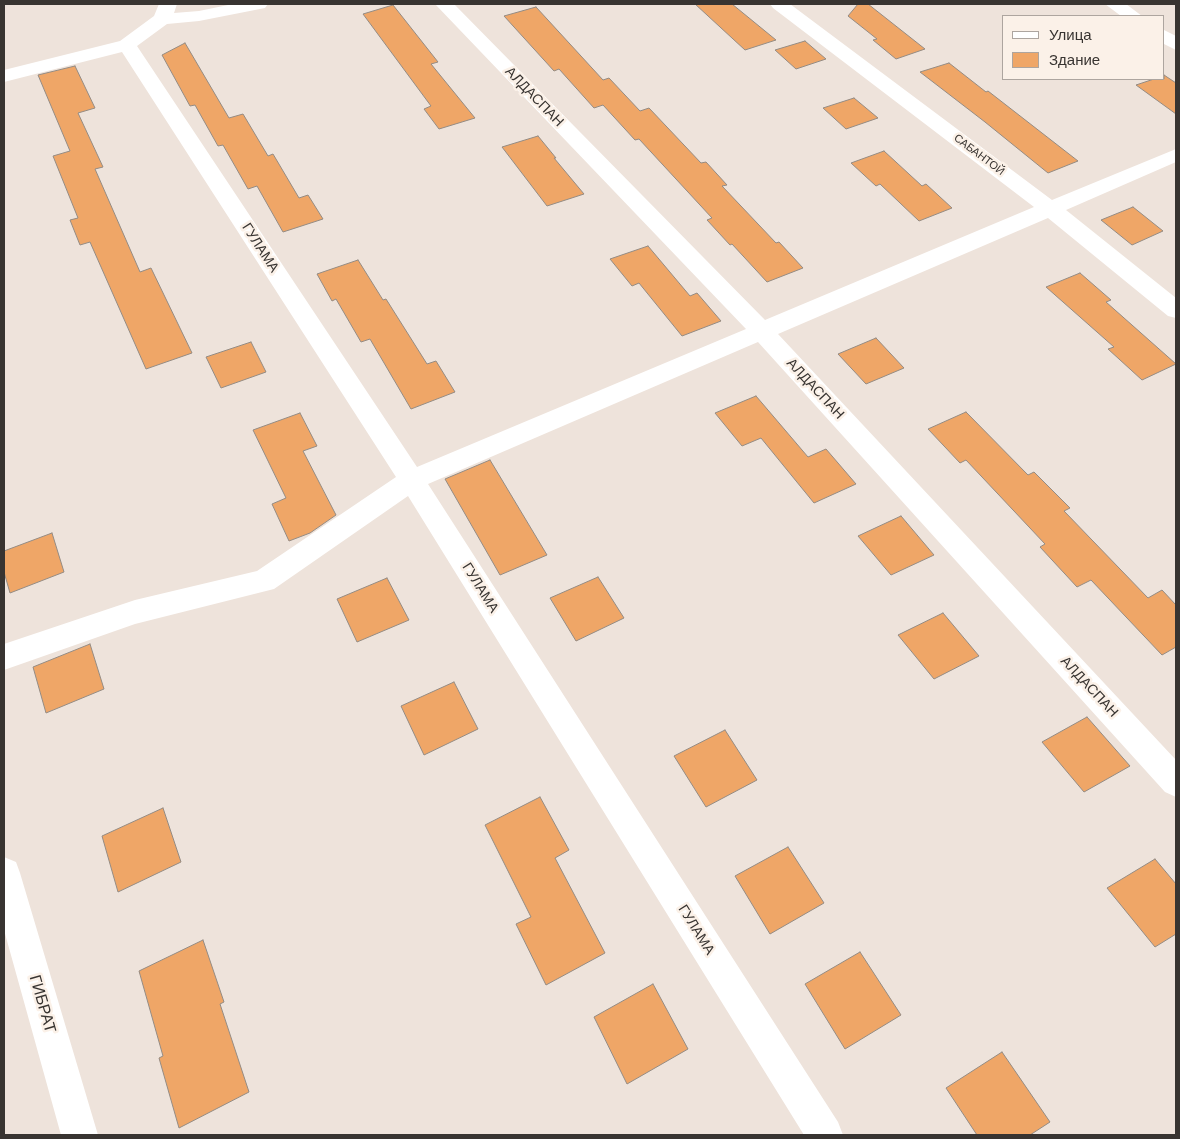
<!DOCTYPE html>
<html>
<head>
<meta charset="utf-8">
<style>
  body { margin:0 }
  #map { position:relative; width:1180px; height:1139px; overflow:hidden; background:#eee3db; font-family:Arial,sans-serif }
  canvas { display:block }
  .frame { position:absolute; inset:0; border:5px solid #383431; pointer-events:none }
  .legend { position:absolute; left:1002px; top:15px; width:162px; height:65px; box-sizing:border-box; background:#fbf1e8; border:1px solid #ada59f; margin:0; padding:6px 9px; list-style:none; font-size:15px; color:#383431 }
  .legend li { display:flex; align-items:center; gap:10px; height:25px }
  .legend b { width:25px; border:1px solid #ada59f }
</style>
</head>
<body>
<div id="map">
<canvas width="1180" height="1139"></canvas>
<div class="frame"></div>
<ul class="legend">
<li><b style="height:6px;background:#fff"></b>Улица</li>
<li><b style="height:14px;background:#efa667"></b>Здание</li>
</ul>
</div>
<script>
const ctx = document.querySelector('canvas').getContext('2d');
ctx.lineJoin = 'round';
function fill(path, color) {
  ctx.fillStyle = color;
  ctx.fill(path, 'evenodd');
}
function toPath(rows) {
  const path = new Path2D();
  for (const r of rows) {
    path.moveTo(r[0], r[1]);
    for (let i = 2; i < r.length; i += 2) path.lineTo(r[i], r[i + 1]);
  }
  return path;
}
function strokePath(path, color, width, dash) {
  ctx.strokeStyle = color;
  ctx.lineWidth = width;
  ctx.lineCap = dash ? 'butt' : 'round';
  ctx.setLineDash(dash || []);
  ctx.stroke(path);
}
function label(font, color, halo, rows, align = 'center') {
  ctx.font = font + ' Arial,sans-serif';
  ctx.lineWidth = 5;
  ctx.setLineDash([]);
  ctx.textBaseline = 'middle';
  ctx.strokeStyle = halo;
  ctx.fillStyle = color;
  for (const [text, x, y, turn = 0] of rows) {
    ctx.save();
    ctx.translate(x, y);
    ctx.rotate((+turn || 0) * Math.PI / 180);
    ctx.textAlign = isNaN(turn) ? turn : align;
    if (halo) ctx.strokeText(text, 0, 0);
    ctx.fillText(text, 0, 0);
    ctx.restore();
  }
}
const building = toPath([
  [695,4,732,4,776,40,745,50,695,4],
  [858,4,868,4,925,49,896,59,873,40,877,39,848,16,858,4],
  [393,5,438,62,431,64,475,118,439,129,424,109,431,106,363,14,393,5],
  [536,7,603,80,609,78,640,111,649,108,701,163,706,162,727,185,722,186,776,243,779,242,803,268,767,282,732,244,730,245,707,220,712,218,639,139,635,140,603,105,594,108,559,69,554,71,504,16,536,7],
  [805,41,826,59,796,69,775,50,805,41],
  [185,43,229,118,243,114,268,156,273,154,299,198,308,195,323,219,283,232,257,186,248,189,223,145,218,146,195,105,190,106,162,55,185,43],
  [949,63,986,92,988,91,1078,161,1048,173,985,122,920,72,949,63],
  [75,66,95,108,78,113,103,167,95,169,140,272,151,268,192,353,146,369,90,242,80,245,70,220,78,218,53,156,70,151,38,75,75,66],
  [1164,75,1176,83,1176,114,1136,85,1154,79,1164,79,1164,75],
  [854,98,878,118,846,129,823,108,854,98],
  [538,136,556,158,554,158,584,194,547,206,502,147,538,136],
  [884,151,922,186,926,184,952,208,919,221,880,184,876,186,851,163,884,151],
  [1133,207,1163,231,1132,245,1101,220,1133,207],
  [648,246,690,296,697,293,721,321,682,336,639,283,632,286,610,259,648,246],
  [358,260,383,300,386,299,427,364,436,361,455,392,411,409,370,339,361,342,336,299,332,301,317,274,358,260],
  [1080,273,1111,300,1106,302,1176,364,1142,380,1108,349,1114,347,1046,287,1080,273],
  [876,338,904,368,866,384,838,354,876,338],
  [251,342,266,372,221,388,206,357,251,342],
  [756,396,808,457,826,449,856,484,814,503,761,438,742,446,715,413,756,396],
  [966,412,1028,475,1034,472,1070,508,1064,511,1148,598,1162,590,1176,605,1176,647,1162,655,1091,580,1077,587,1040,547,1045,544,966,460,960,463,928,429,966,412],
  [300,413,317,446,303,451,336,515,310,533,289,541,272,504,286,498,253,430,300,413],
  [490,460,547,555,500,575,445,479,490,460],
  [901,516,934,555,891,575,858,536,901,516],
  [52,533,64,572,10,593,4,572,4,551,52,533],
  [598,577,624,618,576,641,550,598,598,577],
  [387,578,409,620,357,642,337,599,387,578],
  [943,613,979,656,934,679,898,635,943,613],
  [90,644,104,689,46,713,33,667,90,644],
  [454,682,478,729,424,755,401,706,454,682],
  [1087,717,1130,766,1084,792,1042,742,1087,717],
  [725,730,757,780,706,807,674,756,725,730],
  [540,797,569,850,555,858,605,953,546,985,516,924,531,917,485,825,540,797],
  [163,808,181,862,118,892,102,836,163,808],
  [788,847,824,903,770,934,735,876,788,847],
  [1155,859,1176,884,1176,934,1155,947,1107,888,1155,859],
  [203,940,224,1002,220,1004,249,1092,179,1128,159,1058,163,1056,139,971,203,940],
  [860,952,901,1015,845,1049,805,984,860,952],
  [653,984,688,1049,627,1084,594,1017,653,984],
  [1002,1052,1050,1122,1030,1135,977,1135,946,1088,1002,1052]
]);
const minor = toPath([
  [159,4,177,4,174,13,199,11,233,4,268,4,265,8,199,21,167,24,137,46,417,467,746,329,435,4,454,4,765,320,1034,207,773,8,770,4,790,4,1052,200,1176,149,1176,162,1066,210,1176,298,1176,318,1168,316,1048,218,778,334,1176,760,1176,797,1165,792,758,342,428,484,838,1122,843,1135,804,1135,408,496,274,589,135,624,4,670,4,644,135,600,257,571,396,477,122,52,4,82,4,70,120,41,154,16,159,4],
  [1105,4,1126,4,1142,16,1121,16,1105,4],
  [1164,30,1176,36,1176,50,1164,44,1164,30],
  [4,857,16,862,20,873,98,1135,61,1135,4,930,4,857]
]);
const farStreetnames = [
  ["САБАНТОЙ",979,155,37]
];
const streetNames = [
  ["АЛДАСПАН",534,97,46],
  ["ГУЛАМА",260,248,57],
  ["АЛДАСПАН",815,389,47],
  ["ГУЛАМА",480,588,58],
  ["АЛДАСПАН",1089,687,47],
  ["ГУЛАМА",696,930,58]
];
const nearStreetnames = [
  ["ГИБРАТ",42,1004,74]
];
fill(building, '#efa667');
strokePath(building, '#948b83', 1);
fill(minor, '#fff');
label('11px', '#383431', '#fbf1e8', farStreetnames);
label('14px', '#383431', '#fbf1e8', streetNames);
label('16px', '#383431', '#fbf1e8', nearStreetnames);
</script>
</body>
</html>
